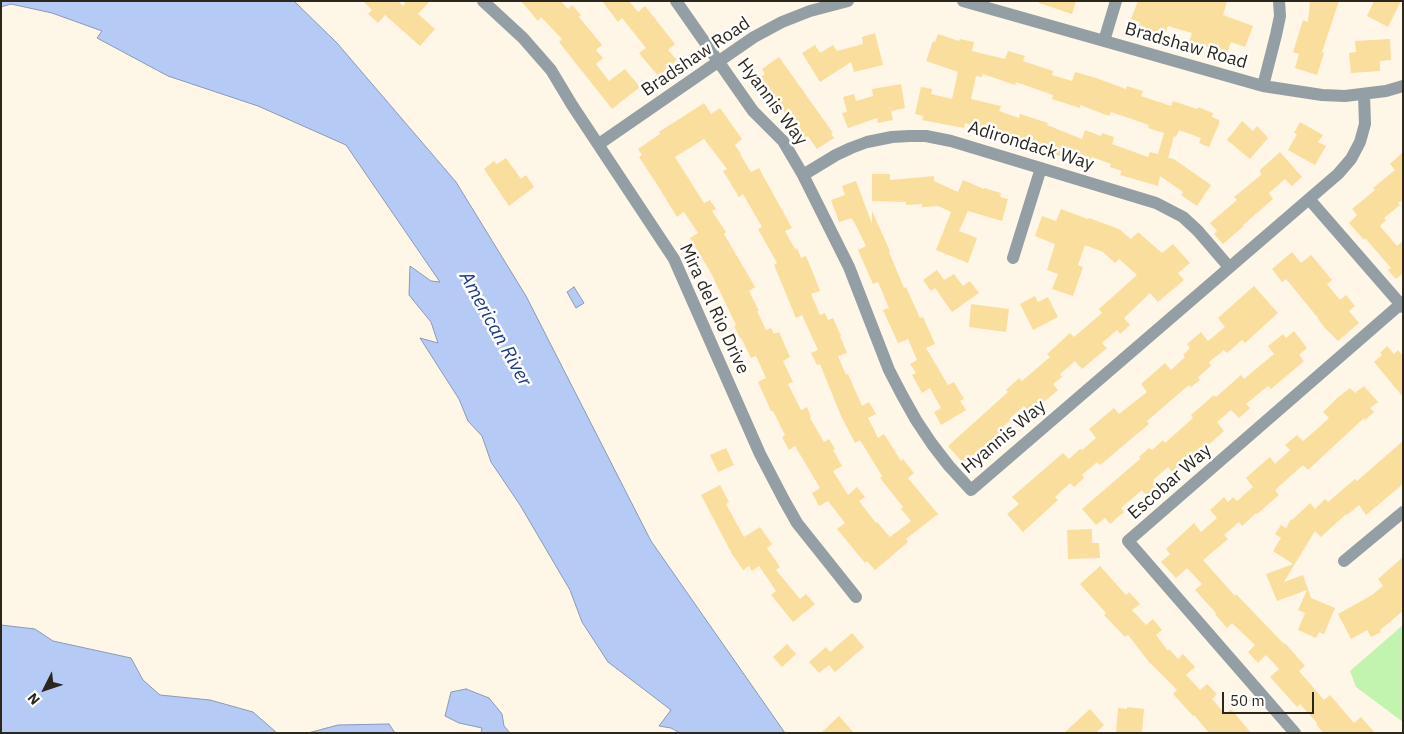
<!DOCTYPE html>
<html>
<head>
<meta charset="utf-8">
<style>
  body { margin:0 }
  #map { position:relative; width:1404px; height:734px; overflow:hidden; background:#fef6e7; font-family:"IBM Plex Sans",sans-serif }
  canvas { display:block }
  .frame { position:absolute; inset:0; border:2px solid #2c271d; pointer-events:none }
  .north { position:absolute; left:20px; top:664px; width:50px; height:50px; -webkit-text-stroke:4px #fff; paint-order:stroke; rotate:229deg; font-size:14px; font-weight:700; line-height:20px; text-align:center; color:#2c271d }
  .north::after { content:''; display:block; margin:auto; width:18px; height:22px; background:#2c271d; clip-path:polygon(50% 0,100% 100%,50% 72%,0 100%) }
  .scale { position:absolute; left:1222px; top:692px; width:92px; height:22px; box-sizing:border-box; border:2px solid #2c271d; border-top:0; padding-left:6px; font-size:15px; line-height:18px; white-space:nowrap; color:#2c271d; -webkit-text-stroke:4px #fff; paint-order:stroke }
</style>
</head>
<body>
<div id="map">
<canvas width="1404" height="734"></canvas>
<div class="frame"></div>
<div class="north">N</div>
<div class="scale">50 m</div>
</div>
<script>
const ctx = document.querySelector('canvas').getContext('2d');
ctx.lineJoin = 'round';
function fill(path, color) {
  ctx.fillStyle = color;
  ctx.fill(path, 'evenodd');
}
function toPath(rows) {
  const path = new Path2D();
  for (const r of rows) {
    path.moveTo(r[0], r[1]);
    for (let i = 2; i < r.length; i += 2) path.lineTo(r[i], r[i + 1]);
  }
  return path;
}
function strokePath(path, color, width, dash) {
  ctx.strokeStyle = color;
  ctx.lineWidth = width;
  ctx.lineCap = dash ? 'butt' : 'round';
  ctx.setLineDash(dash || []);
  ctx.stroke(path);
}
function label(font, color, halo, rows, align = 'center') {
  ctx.font = font + ' "IBM Plex Sans",sans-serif';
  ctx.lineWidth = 5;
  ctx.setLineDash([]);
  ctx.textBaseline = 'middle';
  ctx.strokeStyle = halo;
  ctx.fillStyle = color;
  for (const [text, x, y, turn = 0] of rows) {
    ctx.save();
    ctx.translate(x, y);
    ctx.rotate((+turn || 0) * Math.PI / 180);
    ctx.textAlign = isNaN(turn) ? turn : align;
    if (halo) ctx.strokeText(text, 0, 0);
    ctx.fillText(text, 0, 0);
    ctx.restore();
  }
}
const green = toPath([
  [1403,625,1403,722,1356,687,1350,671]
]);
const water = toPath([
  [1,1,294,1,337,43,456,182,526,296,651,541,785,733,680,733,671,728,659,726,671,710,608,662,582,622,570,590,520,505,491,462,482,436,468,421,459,399,420,338,438,343,431,322,409,295,410,266,431,281,440,282,346,145,258,106,168,76,97,38,102,31,52,13,11,4,1,7,1,1],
  [574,287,584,303,576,308,567,292,574,287],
  [1,625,35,629,53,641,131,658,143,680,160,695,210,700,253,712,277,733,1,733,1,625],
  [466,689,489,698,502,714,504,726,510,733,481,733,482,728,459,723,445,716,451,692,466,689],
  [389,724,395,733,308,733,338,725,389,724]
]);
const building = toPath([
  [363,1,398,1,403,6,406,1,430,1,418,14,435,29,420,46,385,15,378,23,368,14,372,10],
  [521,1,561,1,568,9,572,5,581,15,579,17,602,45,596,50,603,58,596,64,609,81,625,69,640,87,612,109,559,42,562,39,541,17,538,21],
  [602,1,629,1,638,12,645,6,675,44,668,50,677,60,658,76,639,53,646,48,622,18,618,22],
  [1039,1,1076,1,1072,14,1039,3],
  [1138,1,1227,1,1223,15,1253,26,1245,47,1231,42,1227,53,1189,42,1192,33,1168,26,1166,32,1159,29,1155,40,1136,33,1140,22,1131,19],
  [1310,1,1339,1,1322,52,1324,53,1317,75,1295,68,1299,54,1293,52,1303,20,1308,22],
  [1374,1,1401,1,1388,27,1367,16],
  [875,33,883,65,854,72,851,62,820,82,802,53,815,45,820,53,833,45,837,51,863,44,862,37],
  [938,34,959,41,960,39,974,42,972,51,1005,59,1008,51,1025,56,1023,61,1053,71,1052,75,1072,81,1075,72,1096,78,1126,89,1127,86,1143,91,1141,96,1171,106,1173,101,1197,109,1198,107,1213,113,1212,117,1219,120,1219,124,1209,147,1199,143,1201,138,1179,130,1176,137,1174,136,1168,158,1174,159,1211,185,1197,206,1181,195,1183,192,1160,176,1158,186,1120,175,1122,171,1110,167,1111,164,1092,157,1088,166,1054,154,1055,152,1045,148,1045,146,1026,139,1024,146,1005,140,1005,141,992,137,994,133,965,123,964,128,922,120,923,116,915,114,921,87,932,89,931,94,952,99,958,72,926,61,933,41,935,42],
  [983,74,1015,85,1016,82,1053,95,1052,99,1080,108,1080,105,1109,116,1111,112,1149,125,1148,128,1164,133,1158,154,1150,152,1148,157,1112,144,1114,137,1102,133,1101,136,1085,130,1082,139,1047,125,1048,123,1020,114,1019,118,999,111,1001,106,971,99,976,76,982,77],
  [1390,39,1391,60,1380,61,1380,71,1351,73,1349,53,1356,52,1355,41],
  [779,57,833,133,831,134,834,138,817,149,808,136,801,140,793,129,795,128,761,77,765,74,762,69],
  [901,84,905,108,891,111,893,120,878,123,877,118,848,128,842,113,847,112,843,97,854,94,856,101,873,96,872,89],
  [704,103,711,114,720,108,742,139,735,145,741,154,740,154,751,172,759,168,766,181,792,228,785,231,795,249,797,248,801,258,806,256,813,273,820,291,811,294,820,315,825,313,828,320,833,318,841,336,840,336,847,353,838,356,846,375,848,374,862,406,869,402,876,414,868,418,878,438,884,434,901,461,903,459,914,473,908,478,938,514,906,539,908,542,875,570,867,561,865,563,837,529,845,523,828,501,819,506,812,493,820,488,795,446,789,450,782,437,785,435,773,411,771,411,758,382,766,378,756,356,751,358,741,338,740,338,734,326,736,325,711,273,690,238,698,233,684,212,677,217,658,186,639,157,642,155,638,149,660,134,659,132],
  [704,139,727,169,723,171,739,197,743,194,762,227,758,229,777,263,774,265,796,318,802,315,818,350,811,353,817,365,820,364,841,416,855,443,860,440,882,476,880,478,903,507,901,509,911,521,890,537,877,522,876,523,859,501,865,497,857,487,848,495,833,471,842,466,833,450,835,449,829,439,824,442,810,418,811,417,807,407,801,410,788,384,793,382,783,361,790,357,779,332,774,334,771,328,766,330,757,311,759,311,749,291,755,287,724,234,726,232,712,211,716,209,710,200,704,203,675,157],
  [1242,121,1253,131,1257,126,1268,138,1250,159,1227,140],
  [1300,122,1323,135,1318,142,1326,146,1315,165,1288,150,1297,134,1294,133],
  [1280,152,1302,177,1292,186,1285,179,1269,193,1273,199,1243,225,1244,226,1223,244,1214,234,1217,231,1210,223,1237,200,1234,197,1261,175,1260,170],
  [1403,152,1403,200,1398,203,1400,205,1384,218,1386,220,1380,226,1397,246,1403,241,1403,273,1396,279,1388,270,1391,268,1365,238,1364,240,1349,223,1357,215,1352,209,1375,190,1373,188,1395,170,1390,164],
  [506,158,521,179,526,175,534,187,509,206,484,169,494,161,497,164],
  [872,174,890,174,890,180,934,176,934,181,958,192,963,180,984,189,984,188,1001,193,1000,197,1008,199,1002,221,968,211,959,231,977,238,968,263,936,250,951,212,938,206,922,207,922,204,906,205,906,202,872,201],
  [856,181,872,224,872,211,890,251,889,252,904,288,906,287,920,318,923,317,935,344,926,348,948,385,954,382,964,399,960,401,966,410,941,425,934,412,941,408,930,388,922,393,912,375,916,373,910,364,917,360,908,339,898,343,883,310,889,308,878,282,873,284,858,250,866,246,852,218,839,222,831,200,845,195,842,186],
  [1061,209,1088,219,1089,218,1119,229,1131,239,1138,232,1162,253,1173,244,1190,263,1178,273,1184,280,1158,302,1150,293,1124,318,1130,325,1120,334,1117,330,1102,343,1107,348,1082,369,1075,361,1060,374,1062,377,1053,384,1058,390,1030,414,1024,406,1009,419,1011,420,999,430,1004,436,978,461,972,455,963,463,948,446,1008,392,1006,390,1019,378,1022,381,1050,357,1047,354,1070,333,1074,337,1102,313,1099,309,1137,275,1119,259,1115,263,1103,252,1085,245,1078,265,1083,267,1073,296,1052,289,1058,274,1047,270,1055,244,1035,236,1042,216,1056,221],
  [1292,252,1301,263,1311,255,1332,280,1327,284,1340,300,1346,295,1355,306,1349,311,1359,323,1338,341,1324,327,1318,319,1318,318,1286,279,1282,282,1272,269],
  [937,270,944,280,954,274,963,286,970,281,979,293,952,312,935,288,931,291,923,280],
  [1254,286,1278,313,1245,343,1242,340,1227,353,1224,350,1209,362,1211,366,1198,377,1200,380,1191,387,1189,385,1147,421,1149,424,1100,465,1097,462,1082,475,1084,478,1074,487,1070,483,1055,497,1058,500,1023,532,1007,514,1019,504,1012,497,1063,453,1069,459,1080,449,1082,450,1096,438,1089,429,1114,408,1119,414,1147,392,1141,384,1165,363,1171,370,1185,357,1183,355,1190,348,1187,344,1201,332,1208,341,1225,327,1218,318],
  [1035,296,1038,302,1048,297,1058,317,1033,330,1020,304],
  [971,304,1009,309,1006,332,969,327],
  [1294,331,1307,348,1299,355,1304,361,1271,389,1268,386,1246,404,1250,408,1239,418,1231,410,1217,422,1224,431,1189,462,1174,474,1168,467,1153,480,1159,487,1148,497,1142,490,1121,508,1124,512,1110,524,1105,518,1096,525,1082,509,1140,459,1139,457,1149,448,1152,450,1163,440,1165,443,1193,418,1191,415,1214,395,1216,397,1241,375,1244,379,1274,354,1268,346,1283,334,1286,338],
  [1387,346,1394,354,1398,350,1403,356,1403,397,1374,362,1382,355,1380,353],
  [1364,386,1378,402,1370,408,1374,412,1365,420,1364,418,1308,470,1303,465,1275,490,1279,495,1257,514,1256,513,1242,526,1239,522,1224,535,1228,539,1203,560,1235,596,1236,594,1284,644,1285,643,1305,666,1299,671,1324,700,1330,695,1354,723,1361,717,1375,733,1323,733,1316,724,1317,723,1300,704,1297,707,1270,677,1279,669,1266,655,1258,663,1248,652,1255,645,1232,623,1227,628,1215,614,1216,613,1195,590,1202,584,1187,568,1176,578,1161,562,1170,554,1166,549,1194,523,1201,532,1217,518,1210,510,1224,497,1228,502,1233,497,1237,501,1253,487,1246,478,1256,469,1270,457,1275,464,1290,450,1285,445,1297,435,1303,441,1317,429,1329,418,1323,412,1337,398,1350,388,1355,393],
  [1403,441,1403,484,1366,515,1359,505,1347,515,1346,514,1321,537,1315,531,1284,582,1303,575,1311,598,1335,608,1324,634,1319,632,1316,638,1298,630,1305,613,1298,610,1307,590,1277,601,1266,574,1293,564,1273,551,1281,538,1275,534,1281,525,1286,528,1291,519,1292,520,1310,503,1315,509,1325,499,1328,502,1355,479,1357,481],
  [726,448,734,465,718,472,710,455],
  [720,485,729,502,726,504,744,537,760,527,772,544,767,548,780,567,776,570,800,599,806,594,815,604,793,622,771,595,776,591,759,566,752,571,749,566,743,570,732,554,701,495],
  [1092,529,1092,543,1099,543,1100,558,1068,559,1067,530],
  [1403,557,1403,611,1380,630,1381,632,1371,637,1367,630,1351,639,1338,614,1372,595,1383,586,1378,579],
  [1100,566,1126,595,1129,592,1140,604,1132,610,1146,625,1153,619,1162,630,1156,635,1168,651,1169,649,1178,659,1183,654,1195,667,1186,675,1200,690,1207,684,1217,694,1212,699,1225,714,1231,709,1251,733,1209,733,1194,715,1193,716,1173,694,1177,690,1149,662,1128,635,1125,637,1104,615,1106,613,1080,584],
  [852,633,864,647,835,672,829,665,819,673,809,662,826,647,830,652],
  [787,644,796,654,782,667,773,657],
  [1127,707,1144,709,1142,733,1116,733,1118,708,1127,709],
  [1090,709,1104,725,1096,733,1064,733],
  [839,716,854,733,821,733]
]);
const minor = toPath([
  [483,1,523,38,551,70,572,105,674,259,760,454,784,500,797,523,856,597],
  [676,1,753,111,783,141,803,175,849,267,889,370,902,395,916,420,932,444,949,466,971,490,1338,174,1351,159,1360,142,1365,124,1364,94],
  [963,1,1263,86,1322,95,1345,96,1386,91,1403,86],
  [1104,41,1116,1],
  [1263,86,1276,35,1280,16,1279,1],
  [599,144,754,37,782,22,810,11,848,1],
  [803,175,836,155,851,148,867,142,892,137,909,136,926,136,951,141,1156,203,1183,217,1198,231,1229,267],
  [1309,199,1403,307],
  [1013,258,1041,168],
  [1344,561,1403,512],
  [1295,733,1128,541,1403,302]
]);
const streetNames = [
  ["Bradshaw Road",1186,46,16],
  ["Bradshaw Road",696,57,-34],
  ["Hyannis Way",772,102,53],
  ["Adirondack Way",1031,146,17],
  ["Mira del Rio Drive",714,309,65],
  ["Hyannis Way",1004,437,-40],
  ["Escobar Way",1170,482,-41]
];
const waterNames = [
  ["American River",495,329,61]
];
fill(green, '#c2f3af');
fill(water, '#b5caf5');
strokePath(water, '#8c99b4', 1);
fill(building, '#fade9e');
strokePath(minor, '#939ea5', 12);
label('18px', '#2c271d', '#fff', streetNames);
label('italic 19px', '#1a3988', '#fff', waterNames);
</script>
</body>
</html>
